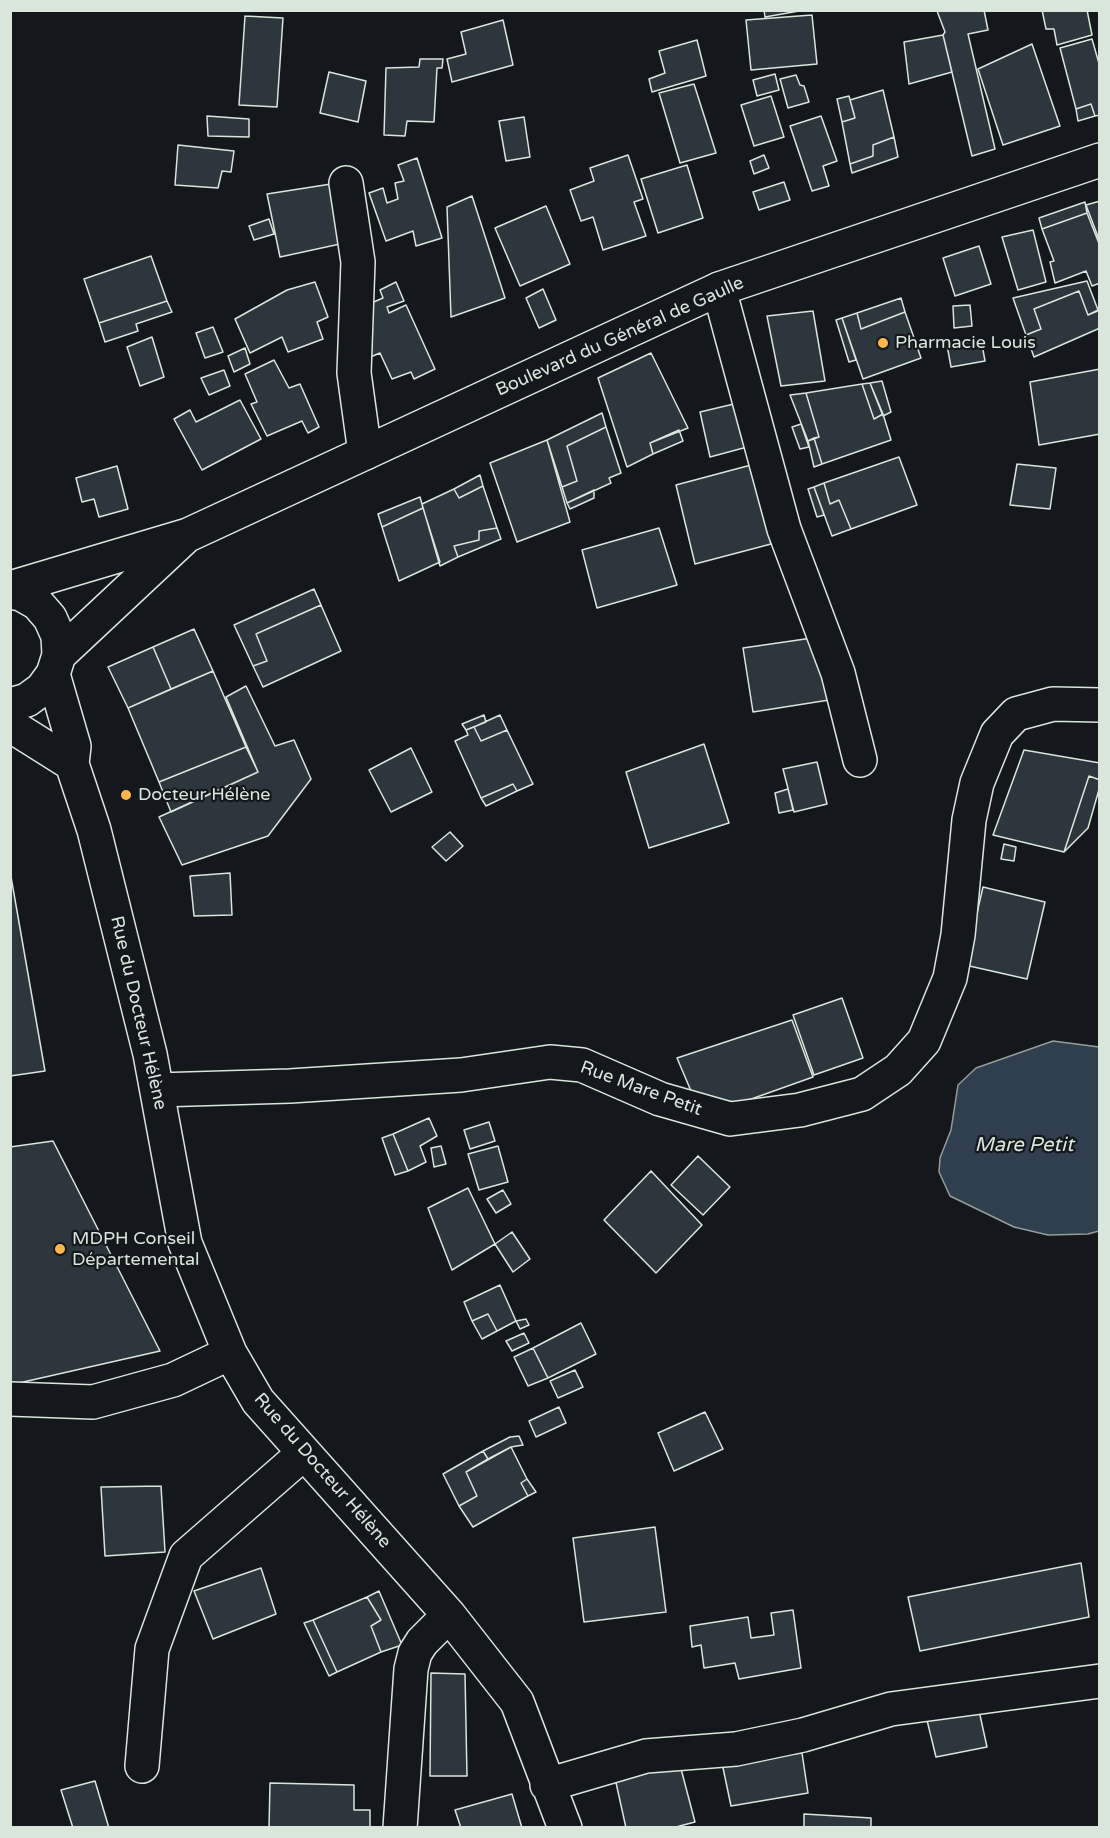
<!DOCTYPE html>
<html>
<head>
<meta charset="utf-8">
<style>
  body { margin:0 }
  #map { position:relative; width:1110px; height:1838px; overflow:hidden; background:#14181c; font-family:"Varela Round",sans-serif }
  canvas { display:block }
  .frame { position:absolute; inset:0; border:12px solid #d8e6dc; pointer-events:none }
</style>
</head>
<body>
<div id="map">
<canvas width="1110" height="1838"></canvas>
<div class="frame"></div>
</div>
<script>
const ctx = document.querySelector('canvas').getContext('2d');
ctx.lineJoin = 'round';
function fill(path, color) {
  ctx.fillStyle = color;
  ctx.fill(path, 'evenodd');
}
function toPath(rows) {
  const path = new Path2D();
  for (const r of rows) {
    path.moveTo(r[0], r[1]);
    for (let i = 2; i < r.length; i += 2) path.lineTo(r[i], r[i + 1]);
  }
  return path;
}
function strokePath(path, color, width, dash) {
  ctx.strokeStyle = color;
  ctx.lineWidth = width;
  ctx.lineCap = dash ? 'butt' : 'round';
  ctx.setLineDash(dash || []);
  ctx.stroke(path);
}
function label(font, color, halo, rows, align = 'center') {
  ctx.font = font + ' "Varela Round",sans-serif';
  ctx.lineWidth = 4.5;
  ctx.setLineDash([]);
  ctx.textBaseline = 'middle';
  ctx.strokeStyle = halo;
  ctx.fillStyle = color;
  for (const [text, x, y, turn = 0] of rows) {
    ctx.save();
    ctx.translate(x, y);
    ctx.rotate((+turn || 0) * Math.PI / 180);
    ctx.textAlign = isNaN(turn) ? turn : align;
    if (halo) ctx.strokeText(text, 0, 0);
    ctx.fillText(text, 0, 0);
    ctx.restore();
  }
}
const water = toPath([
  [1053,1041,1099,1047,1099,1231,1088,1234,1048,1235,1014,1227,950,1196,939,1172,940,1158,951,1130,958,1085,976,1068,1053,1041]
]);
const building = toPath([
  [764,10,799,10,799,11,765,17,764,10],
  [984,10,988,30,968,34,995,149,972,156,943,35,945,32,937,11,984,10],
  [1042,10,1087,10,1092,35,1057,45,1054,29,1046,29,1042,10],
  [812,15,817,64,751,70,746,20,812,15],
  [245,16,283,18,277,107,239,105,245,16],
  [503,20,513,65,452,82,447,59,466,54,461,32,503,20],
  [943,35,952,72,909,84,904,42,943,35],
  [1092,39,1100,67,1100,115,1095,116,1091,104,1076,109,1060,48,1092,39],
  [697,40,706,76,652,92,649,79,665,73,659,51,697,40],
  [1032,44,1060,126,1003,145,978,69,1032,44],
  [420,59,443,59,442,68,437,68,434,122,407,121,405,136,384,135,386,68,419,67,420,59],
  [329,72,366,81,358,122,320,113,329,72],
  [775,74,779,90,757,96,753,80,775,74],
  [796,75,800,85,804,86,809,102,788,108,780,79,796,75],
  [694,84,716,153,680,163,659,93,694,84],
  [883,90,894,137,873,145,873,156,850,164,842,122,855,118,850,100,883,90],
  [771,96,784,137,754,146,741,105,771,96],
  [849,96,855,118,842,122,837,99,849,96],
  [1091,104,1095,116,1078,121,1076,109,1091,104],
  [207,116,249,119,249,137,208,136,207,116],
  [821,116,837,161,823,166,829,186,812,191,790,126,821,116],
  [524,117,530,157,506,161,499,121,524,117],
  [894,137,898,157,852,173,850,164,873,156,873,145,894,137],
  [178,145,234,151,231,172,222,171,218,188,175,185,178,145],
  [628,155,643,199,634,202,646,236,603,250,593,217,581,221,570,190,594,181,590,168,628,155],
  [764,155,769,168,754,174,750,161,764,155],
  [417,158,442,238,416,246,413,231,386,241,369,193,383,188,387,203,398,199,395,183,404,181,398,165,417,158],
  [687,165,703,218,658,233,641,179,687,165],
  [784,182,790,200,759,210,753,192,784,182],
  [331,184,340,244,280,257,267,194,331,184],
  [472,196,505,298,451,317,447,207,472,196],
  [1100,201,1100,242,1086,205,1100,201],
  [1085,202,1087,213,1042,229,1039,218,1085,202],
  [546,206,570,264,520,286,495,228,546,206],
  [1087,213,1100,246,1100,283,1092,286,1086,271,1055,283,1050,262,1054,261,1042,229,1087,213],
  [269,219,274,234,254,240,249,226,269,219],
  [1033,230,1046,282,1018,290,1002,237,1033,230],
  [979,246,991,284,955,296,943,258,979,246],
  [151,256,167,301,99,323,84,279,151,256],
  [1087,281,1098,310,1088,315,1079,291,1034,309,1041,329,1026,335,1013,298,1087,281],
  [315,282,328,317,317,322,323,339,288,352,282,337,250,353,235,319,287,290,315,282],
  [396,282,404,301,387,307,389,313,406,305,435,369,414,379,411,372,392,379,380,353,368,358,365,336,372,333,369,304,383,298,380,290,396,282],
  [543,289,556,320,539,328,526,298,543,289],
  [1079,291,1088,315,1100,310,1100,328,1034,357,1026,335,1041,329,1034,309,1079,291],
  [901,298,905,312,861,329,857,313,901,298],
  [167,301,172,312,136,324,138,331,105,342,99,323,167,301],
  [970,305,972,326,954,328,953,306,970,305],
  [813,311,825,381,781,386,767,316,813,311],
  [905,312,921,358,863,379,842,318,857,313,861,329,905,312],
  [842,318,856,360,849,362,836,320,842,318],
  [213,327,223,352,205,358,196,333,213,327],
  [152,337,164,377,140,386,127,347,152,337],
  [981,339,985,361,951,367,947,345,981,339],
  [245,348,250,364,234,372,228,356,245,348],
  [651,353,688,428,650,443,653,454,627,467,598,378,651,353],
  [274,360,289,388,300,384,319,427,308,433,302,421,267,436,251,404,257,402,245,374,274,360],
  [1100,369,1100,434,1039,445,1030,382,1100,369],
  [224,370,230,386,209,395,201,378,224,370],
  [882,381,891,412,883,416,870,383,882,381],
  [870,383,883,414,874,419,862,384,870,383],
  [862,384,874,419,883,414,891,440,822,464,814,438,819,437,806,393,862,384],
  [806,393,819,437,808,441,790,395,806,393],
  [240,400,261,439,202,470,174,419,190,410,196,422,240,400],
  [738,403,747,447,710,457,700,412,738,403],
  [602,413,606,427,567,446,577,481,562,487,547,440,602,413],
  [801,424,809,447,800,449,792,427,801,424],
  [606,427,621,473,609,478,611,483,567,503,562,487,577,481,567,446,606,427],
  [679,430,683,441,653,454,650,443,679,430],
  [814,438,822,464,814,467,808,441,814,438],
  [547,440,570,522,517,542,490,463,547,440],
  [899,457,917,505,851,529,839,500,830,504,824,483,899,457],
  [1017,464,1056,468,1050,509,1010,505,1017,464],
  [751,465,771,544,695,564,676,485,751,465],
  [117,466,128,509,99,517,94,499,82,502,76,478,117,466],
  [480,475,483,486,459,498,454,489,480,475],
  [824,483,830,504,839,500,851,529,832,536,814,487,824,483],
  [483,486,497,528,479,531,479,540,454,546,458,557,440,566,422,504,454,489,459,498,483,486],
  [814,487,824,515,817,517,808,489,814,487],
  [594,490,594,498,570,509,567,503,594,490],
  [420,497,423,508,382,527,378,514,420,497],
  [423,508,440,562,399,581,382,527,423,508],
  [497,528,501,539,458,557,454,546,479,540,479,531,497,528],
  [659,528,677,585,597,608,582,550,659,528],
  [314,589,321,605,256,634,267,661,253,666,234,625,314,589],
  [321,605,341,651,263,687,253,666,267,661,256,634,321,605],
  [194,629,213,671,171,689,153,647,194,629],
  [819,637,829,700,753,712,743,648,819,637],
  [153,647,171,689,128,708,108,667,153,647],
  [213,671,246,747,159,782,128,708,213,671],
  [246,686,275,746,294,740,311,779,268,836,182,865,159,817,258,772,226,697,246,686],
  [484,715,486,722,466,730,462,724,484,715],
  [500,715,507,730,481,741,474,727,500,715],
  [474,727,481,741,507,730,533,784,517,791,513,784,481,798,455,741,468,735,466,730,474,727],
  [704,744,729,823,649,848,626,772,704,744],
  [246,747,258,772,171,812,159,782,246,747],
  [411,748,432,792,391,812,369,770,411,748],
  [1024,750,1100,763,1100,780,1089,776,1064,852,993,835,1024,750],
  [817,762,827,804,794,812,783,769,817,762],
  [1089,776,1100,780,1100,786,1088,828,1064,852,1089,776],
  [513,784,517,791,486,806,481,798,513,784],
  [788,789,793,810,779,813,775,793,788,789],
  [450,832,463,846,446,861,432,847,450,832],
  [1004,844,1016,847,1014,861,1001,859,1004,844],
  [10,871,45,1071,10,1076,10,871],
  [230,873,232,915,194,916,190,876,230,873],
  [983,887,1045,902,1027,979,965,965,983,887],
  [842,998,863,1058,814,1075,793,1015,842,998],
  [792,1020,813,1077,726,1108,694,1098,677,1058,792,1020],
  [429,1118,437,1136,420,1146,426,1162,408,1171,393,1134,429,1118],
  [489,1122,495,1141,470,1149,464,1130,489,1122],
  [393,1134,408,1171,395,1175,382,1138,393,1134],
  [53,1141,160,1351,10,1385,10,1147,53,1141],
  [441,1146,446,1164,434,1167,431,1148,441,1146],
  [498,1146,508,1182,479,1190,468,1154,498,1146],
  [698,1156,730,1187,703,1215,671,1185,698,1156],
  [651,1171,702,1225,656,1273,604,1220,651,1171],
  [468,1188,495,1244,452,1270,428,1208,468,1188],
  [503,1190,511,1204,496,1213,487,1199,503,1190],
  [512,1232,530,1259,513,1272,495,1244,512,1232],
  [500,1285,516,1321,497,1331,488,1314,472,1321,464,1302,500,1285],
  [488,1314,497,1331,482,1339,472,1321,488,1314],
  [526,1319,529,1325,520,1329,516,1321,526,1319],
  [581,1323,596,1354,548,1378,533,1348,581,1323],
  [524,1333,529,1343,512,1351,506,1341,524,1333],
  [533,1348,548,1378,528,1386,514,1357,533,1348],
  [575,1370,583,1387,558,1398,550,1381,575,1370],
  [559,1407,566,1423,536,1437,529,1421,559,1407],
  [705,1412,723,1449,674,1471,658,1433,705,1412],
  [519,1436,523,1445,511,1447,488,1459,483,1451,510,1437,519,1436],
  [511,1447,527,1479,521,1483,528,1496,473,1527,459,1506,477,1496,466,1472,511,1447],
  [483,1451,488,1459,466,1472,477,1496,459,1506,443,1474,483,1451],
  [527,1479,536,1492,528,1496,521,1483,527,1479],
  [161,1486,165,1552,105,1556,101,1487,161,1486],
  [655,1527,666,1612,584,1622,573,1538,655,1527],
  [1081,1563,1089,1617,920,1651,908,1597,1081,1563],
  [261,1568,276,1614,213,1639,194,1591,261,1568],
  [379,1591,402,1645,381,1652,371,1626,381,1620,367,1597,379,1591],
  [367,1597,381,1620,371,1626,381,1652,337,1672,313,1620,367,1597],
  [793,1610,801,1668,739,1679,735,1663,704,1668,701,1645,692,1647,690,1626,748,1617,751,1638,774,1635,771,1613,793,1610],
  [313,1620,337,1672,329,1676,304,1623,313,1620],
  [431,1673,465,1674,467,1776,430,1776,431,1673],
  [978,1706,987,1747,936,1757,925,1712,978,1706],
  [802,1753,808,1793,731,1806,722,1763,802,1753],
  [680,1765,695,1822,672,1828,626,1828,615,1778,680,1765],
  [95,1781,109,1828,73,1828,61,1790,95,1781],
  [270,1783,354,1785,354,1810,370,1810,370,1828,269,1828,270,1783],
  [512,1794,522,1828,461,1828,455,1810,512,1794],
  [804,1814,871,1818,871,1828,804,1828,804,1814]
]);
const minor = toPath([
  [346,183,358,262,354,373,365,453],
  [719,289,784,529,838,673,860,760],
  [53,674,74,746,72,764,94,830,150,1054,185,1243,230,1353,258,1401,449,1615,517,1702,565,1828],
  [10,725,72,764],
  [157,1090,290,1086,461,1075,550,1062,582,1065,660,1099,730,1119,800,1110,862,1094,898,1070,924,1041,950,978,958,935,969,820,977,783,997,734,1016,714,1053,704,1100,705],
  [10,1399,93,1402,173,1380,230,1353],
  [142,1766,152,1649,186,1556,304,1453],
  [547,1785,646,1756,736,1749,803,1735,891,1709,1100,1681],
  [400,1828,411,1669,415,1653,422,1642,449,1615]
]);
const major = toPath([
  [10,588,188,535,719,289,1100,160],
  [10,592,21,594,37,603,50,618,58,636,59,655,53,674,42,689,27,700,10,705],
  [59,655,184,538]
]);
const markers = [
  [883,343,6,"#ffb74d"],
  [126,795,6,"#ffb74d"],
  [60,1249,6,"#ffb74d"]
];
const streetNames = [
  ["Boulevard du Général de Gaulle",620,337,-24],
  ["Rue du Docteur Hélène",138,1013,77],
  ["Rue Mare Petit",641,1089,20],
  ["Rue du Docteur Hélène",322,1471,49]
];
const poiNames = [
  ["Pharmacie Louis",895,343],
  ["Docteur Hélène",138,795],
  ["MDPH Conseil",72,1239],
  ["Départemental",72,1260]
];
const waterNames = [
  ["Mare Petit",1024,1146]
];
fill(water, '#2f3f4d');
strokePath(water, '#939e99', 1.5);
fill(building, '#2c363c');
strokePath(building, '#d8e6dc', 1.5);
strokePath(minor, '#d8e6dc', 36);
strokePath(major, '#d8e6dc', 36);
strokePath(minor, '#14181c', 33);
strokePath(major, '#14181c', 33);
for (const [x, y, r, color] of markers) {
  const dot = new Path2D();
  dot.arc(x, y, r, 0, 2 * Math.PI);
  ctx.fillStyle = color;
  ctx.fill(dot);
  strokePath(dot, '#14181c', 2);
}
label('18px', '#d8e6dc', '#14181c', streetNames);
label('18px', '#d8e6dc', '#14181c', poiNames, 'left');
label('italic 20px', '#d8e6dc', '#14181c', waterNames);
</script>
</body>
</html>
